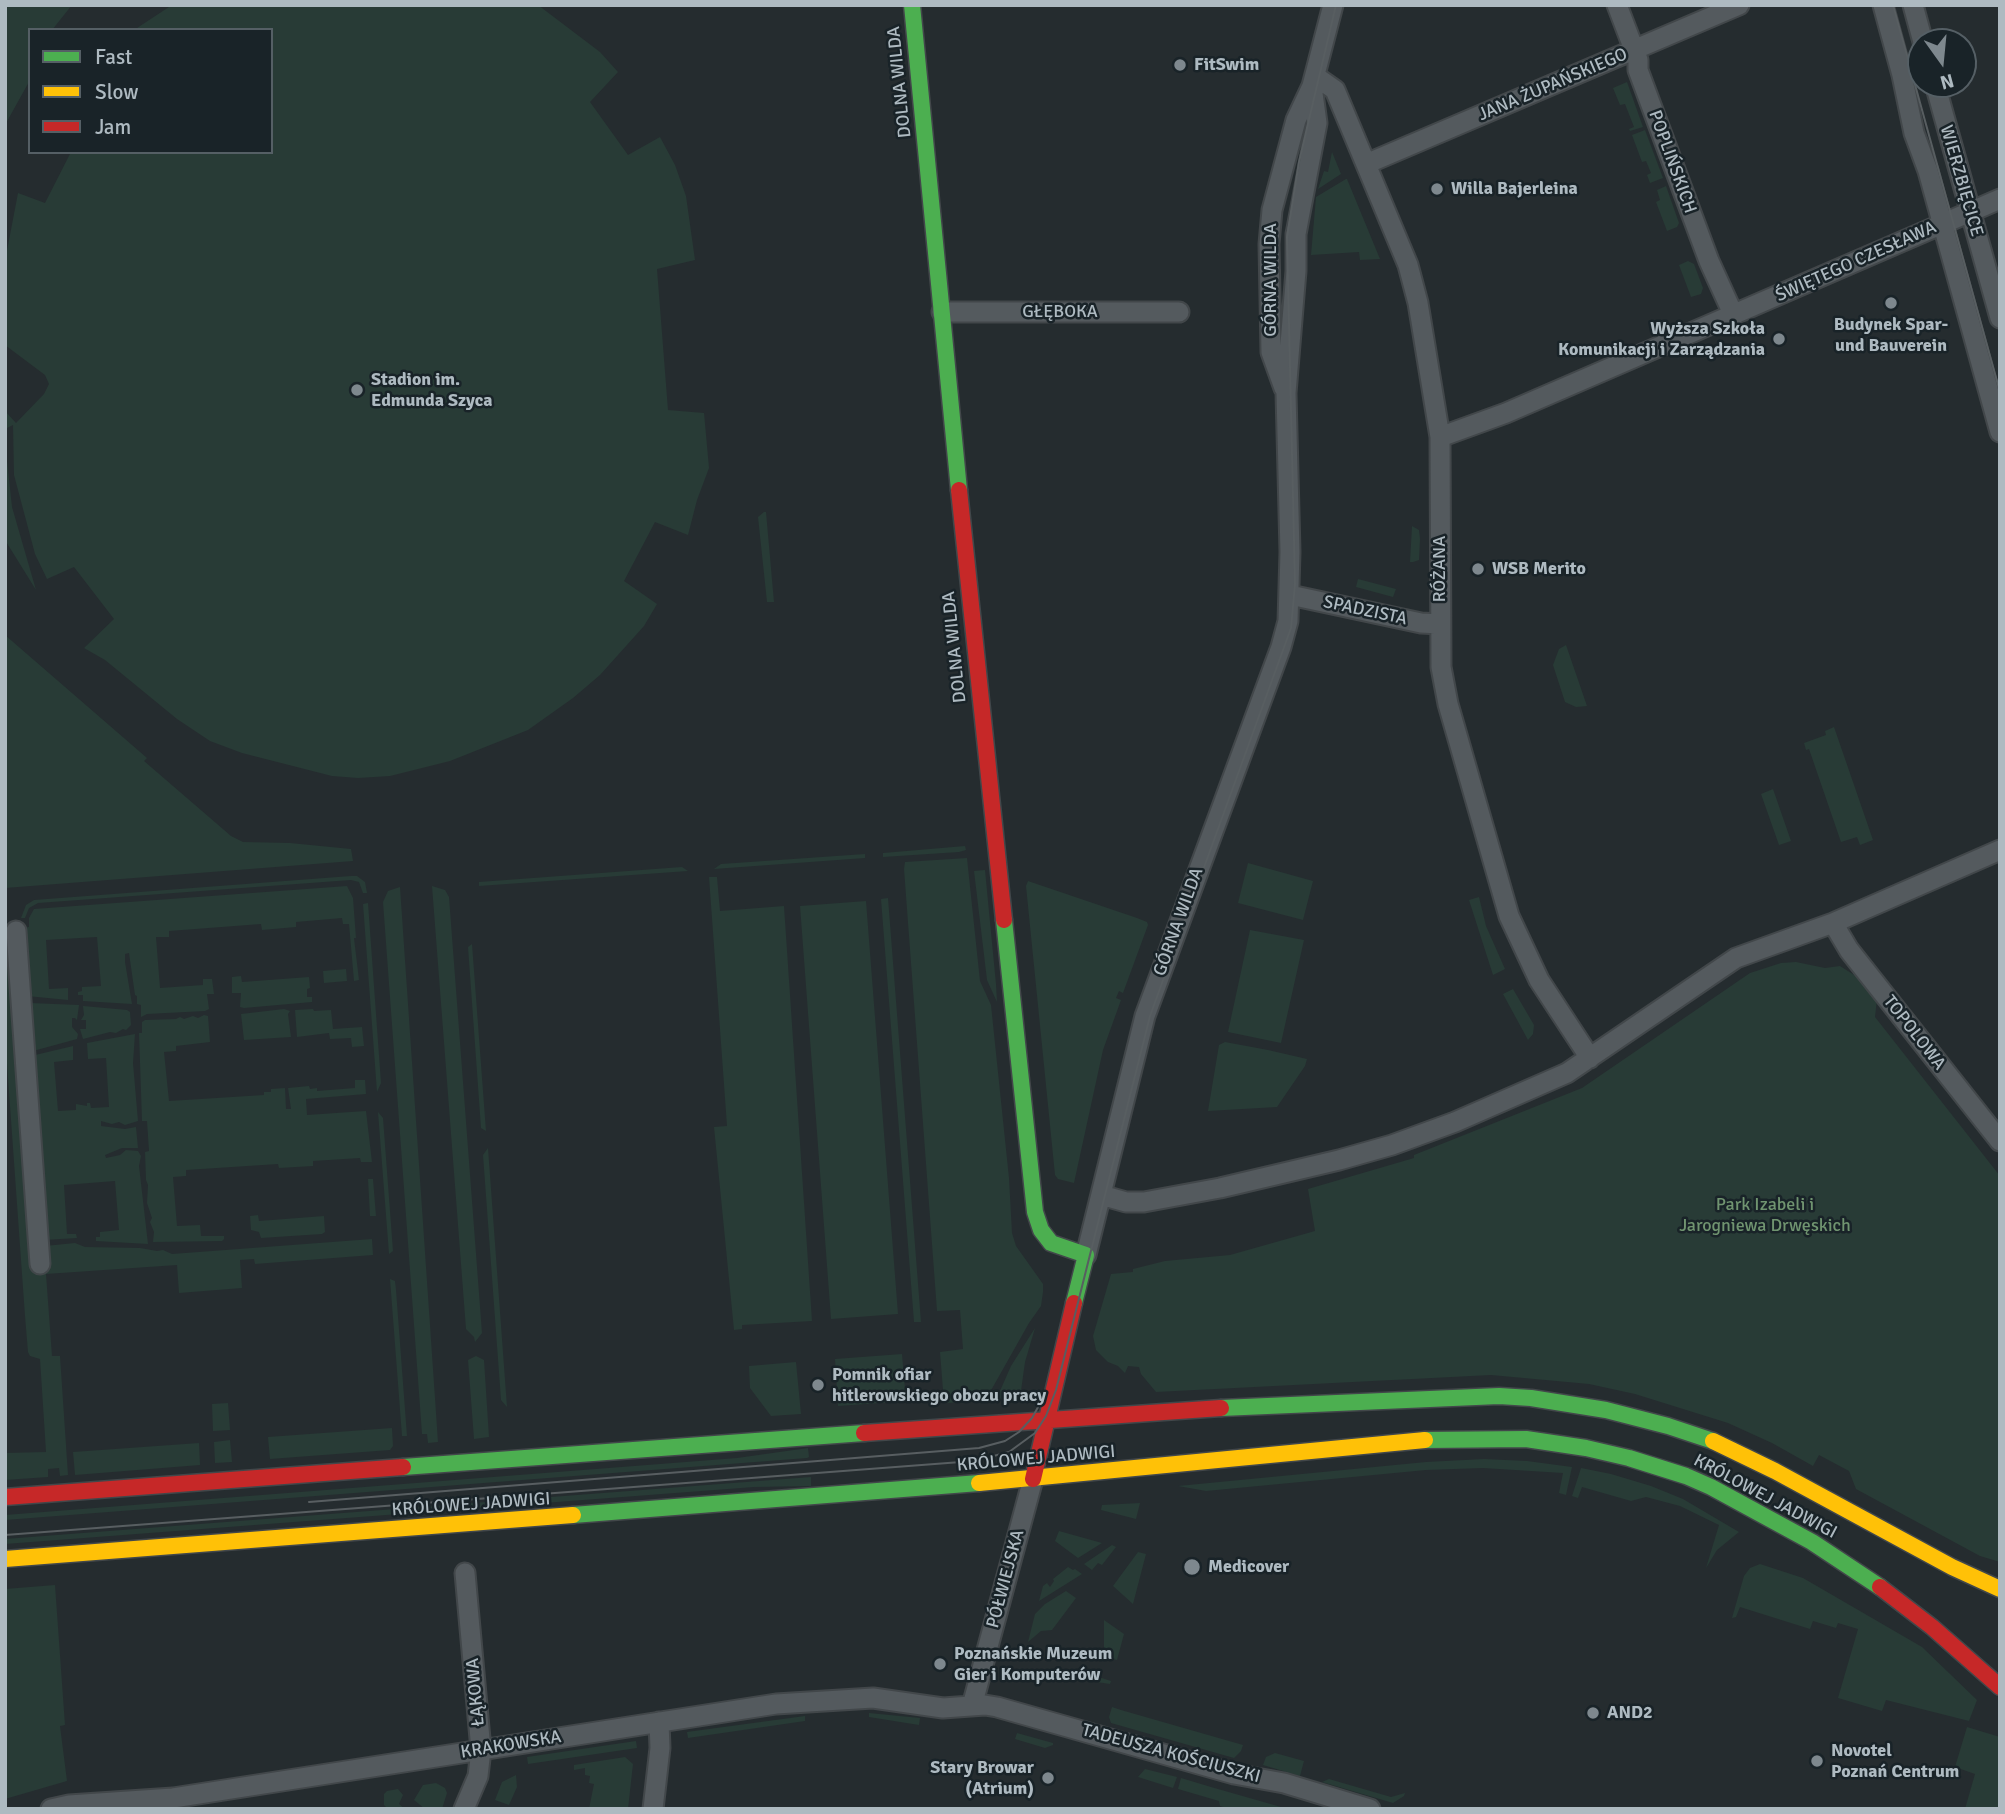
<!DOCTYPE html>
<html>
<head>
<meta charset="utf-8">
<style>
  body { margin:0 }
  #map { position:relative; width:2005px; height:1814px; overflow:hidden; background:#252c2f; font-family:Signika,sans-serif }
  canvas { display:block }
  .frame { position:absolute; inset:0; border:7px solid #aebac1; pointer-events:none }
  .legend { position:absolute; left:28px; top:28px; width:245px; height:126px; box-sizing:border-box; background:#192328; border:2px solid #555f65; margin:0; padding:9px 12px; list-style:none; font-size:21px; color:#aebac1 }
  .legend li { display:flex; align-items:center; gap:14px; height:35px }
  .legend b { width:35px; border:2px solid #555f65 }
  .north { position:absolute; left:1907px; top:28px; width:70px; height:70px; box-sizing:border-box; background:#192328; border:2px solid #555f65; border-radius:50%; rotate:165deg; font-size:19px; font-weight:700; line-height:28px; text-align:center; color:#aebac1 }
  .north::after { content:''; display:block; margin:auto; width:24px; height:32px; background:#7e888e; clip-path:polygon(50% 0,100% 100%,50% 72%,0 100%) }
</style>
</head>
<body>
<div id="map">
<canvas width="2005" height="1814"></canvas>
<div class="frame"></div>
<ul class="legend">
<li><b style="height:9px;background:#4caf50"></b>Fast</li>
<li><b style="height:9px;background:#ffc107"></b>Slow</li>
<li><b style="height:9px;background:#c62828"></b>Jam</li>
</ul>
<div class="north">N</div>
</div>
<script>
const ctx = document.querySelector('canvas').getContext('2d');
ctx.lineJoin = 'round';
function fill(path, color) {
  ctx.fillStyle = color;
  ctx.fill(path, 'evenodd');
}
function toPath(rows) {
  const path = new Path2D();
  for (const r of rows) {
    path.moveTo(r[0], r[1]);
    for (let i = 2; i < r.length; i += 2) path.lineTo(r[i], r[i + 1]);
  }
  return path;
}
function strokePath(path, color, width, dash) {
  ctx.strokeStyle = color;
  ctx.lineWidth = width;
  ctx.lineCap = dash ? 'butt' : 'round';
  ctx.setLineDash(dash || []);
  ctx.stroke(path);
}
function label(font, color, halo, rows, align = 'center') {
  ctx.font = font + ' Signika,sans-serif';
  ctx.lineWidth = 5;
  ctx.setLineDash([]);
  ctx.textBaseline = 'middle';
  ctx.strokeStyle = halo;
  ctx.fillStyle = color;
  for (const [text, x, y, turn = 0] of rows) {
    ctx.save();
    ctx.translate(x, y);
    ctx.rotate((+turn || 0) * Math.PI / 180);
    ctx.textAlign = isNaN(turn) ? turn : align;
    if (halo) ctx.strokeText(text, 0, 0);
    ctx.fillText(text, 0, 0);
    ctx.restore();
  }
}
const green = toPath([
  [5,5,72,5,52,30,30,30,30,80,5,125],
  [172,5,538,5,600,52,618,72,590,102,628,155,660,137,675,165,686,196,695,260,657,269,668,410,704,413,709,468,697,500,688,535,655,522,624,581,657,604,644,626,600,675,573,698,528,730,450,761,390,776,358,778,332,776,242,753,210,741,177,719,105,660,84,648,114,619,74,567,47,579,35,554,14,475,13,425,5,429,5,411,16,423,44,394,49,384,45,375,5,345,5,261,18,193,45,203,71,152,271,152,271,30,134,30],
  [1627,82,1643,127,1630,131,1629,129,1634,127,1625,104,1620,105,1613,88],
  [1645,130,1663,178,1650,183,1647,175,1651,173,1646,161,1642,162,1632,135],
  [1332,152,1341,174,1318,189,1324,171,1328,172],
  [1346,179,1347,179,1380,259,1360,260,1359,252,1311,255,1316,197],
  [1666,186,1679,223,1677,227,1667,231,1656,202,1660,200,1657,190],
  [1688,261,1694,264,1703,288,1701,294,1691,297,1679,265],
  [5,442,12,507,36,590,5,540],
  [764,512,766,512,774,602,767,602,758,517],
  [1412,526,1419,530,1420,539,1419,560,1413,562,1410,562],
  [1358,579,1396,589,1393,597,1356,587],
  [5,635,147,758,144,761,231,836,243,842,290,843,351,849,353,861,5,888],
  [1566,645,1587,706,1576,707,1565,702,1553,665,1559,649],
  [1834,727,1873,840,1860,845,1857,837,1841,842,1809,749,1806,750,1804,743,1826,735,1825,731],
  [1773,789,1791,841,1779,845,1761,794],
  [965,846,966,850,959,852,883,857,883,853],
  [865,854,865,858,714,869,721,864],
  [967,858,980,981,991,1005,1009,1178,1012,1233,1016,1246,1043,1284,1043,1292,1041,1306,1029,1323,985,1401,944,1403,940,1352,963,1349,960,1310,937,1311,904,869,905,862],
  [1248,863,1313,881,1303,920,1238,903],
  [682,867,688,871,479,886,479,882],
  [985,870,996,984,997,1002,987,980,974,871],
  [351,876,357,876,365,882,367,893,363,893,359,882,351,880,38,903,29,908,25,918,21,918,26,905,34,900],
  [709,877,717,877,720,911,784,906,812,1321,742,1325,742,1329,734,1330,714,1127,727,1126],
  [1028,881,1137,918,1147,922,1148,925,1123,993,1119,991,1116,998,1121,1000,1103,1050,1074,1183,1058,1179,1055,1175,1026,886],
  [347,886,353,898,356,938,354,938,359,980,354,981,349,924,343,924,342,918,296,922,296,927,262,930,261,924,169,931,169,937,156,937,160,988,203,985,203,979,212,979,214,994,207,994,209,1009,205,1011,147,1014,141,1017,141,1005,137,1004,137,996,135,995,129,953,125,954,125,962,132,1004,83,1001,83,995,78,995,78,992,82,991,82,987,101,986,97,937,46,940,49,989,68,988,68,1000,27,996,22,928,29,927,29,918,34,909],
  [432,886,445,890,449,897,482,1333,475,1342,474,1337,466,1329],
  [400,887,438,1442,428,1443,427,1434,422,1434,383,902,388,891],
  [1479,897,1486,926,1505,969,1493,975,1469,900],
  [888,898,921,1322,914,1322,881,899],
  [866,901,898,1314,831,1319,800,906],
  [368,903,381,1083,377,1092,363,904],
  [8,926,33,1264,45,1246,75,1243,85,1247,140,1248,157,1251,163,1250,172,1254,372,1239,373,1255,255,1264,254,1259,240,1260,242,1288,179,1293,177,1265,46,1274,52,1356,60,1356,68,1475,60,1476,59,1468,48,1469,48,1477,5,1480,5,1453,46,1452,40,1359,30,1356,28,1352,25,1316,7,1064,5,927],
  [1250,930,1304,940,1281,1043,1228,1032],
  [472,944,486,1131,481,1128,468,947],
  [1796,962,1825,968,1840,966,1862,980,1877,999,1875,1017,2000,1176,2000,1562,1980,1556,1856,1489,1849,1471,1819,1455,1813,1466,1772,1443,1728,1423,1635,1394,1589,1384,1491,1375,1156,1392,1141,1374,1139,1367,1128,1366,1125,1373,1118,1366,1108,1362,1096,1350,1093,1336,1111,1274,1133,1272,1133,1269,1165,1261,1230,1255,1315,1231,1308,1189,1414,1158,1414,1155,1582,1088,1750,973,1781,963],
  [346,969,347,981,324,983,323,971],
  [241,976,242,982,309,977,310,988,307,989,307,997,312,997,312,1002,244,1008,240,1007,241,993,232,993,232,977],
  [1513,989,1534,1025,1533,1034,1528,1040,1503,994],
  [30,1003,79,1005,77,1020,75,1018,72,1018,72,1027,78,1034,77,1039,33,1051],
  [83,1006,127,1010,130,1012,131,1025,126,1030,123,1029,116,1033,110,1032,83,1039,80,1029,86,1029,86,1020,81,1020,84,1015],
  [284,1009,290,1011,288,1014,291,1037,244,1040,241,1014],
  [313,1009,314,1011,331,1010,333,1029,362,1027,364,1046,352,1047,351,1038,330,1039,329,1033,297,1037,295,1010],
  [204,1015,208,1016,210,1042,176,1046,176,1051,164,1052,169,1101,264,1095,264,1092,271,1092,271,1089,285,1088,286,1109,291,1109,288,1088,309,1086,310,1089,317,1088,317,1091,355,1088,355,1080,365,1080,366,1094,306,1099,307,1115,366,1111,372,1162,361,1162,360,1158,313,1161,313,1166,279,1168,278,1164,186,1170,186,1176,173,1177,177,1226,200,1225,201,1236,224,1236,224,1239,222,1241,153,1242,154,1232,150,1222,152,1218,147,1203,148,1185,146,1180,145,1152,149,1151,147,1121,142,1121,139,1033,142,1033,142,1022,145,1020,176,1019,180,1017,184,1019,193,1016,198,1018],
  [135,1034,133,1063,138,1121,125,1125,119,1122,112,1124,101,1121,101,1126,125,1129,136,1127,138,1148,122,1148,105,1155,106,1158,120,1155,126,1150,138,1151,141,1156,139,1166,148,1244,96,1241,96,1237,100,1237,100,1232,119,1230,115,1181,64,1185,67,1234,76,1234,77,1238,44,1240,31,1056,73,1046,73,1060,54,1062,58,1111,76,1110,76,1104,87,1106,87,1103,90,1103,91,1108,109,1107,106,1058,88,1059,87,1043],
  [1225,1042,1268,1050,1307,1059,1305,1066,1277,1107,1208,1111,1219,1045],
  [378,1112,383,1118,393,1251,389,1254],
  [488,1148,507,1407,501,1400,483,1155],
  [368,1179,373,1179,376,1216,370,1216],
  [258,1215,259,1221,324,1216,325,1232,322,1234,261,1238,259,1232,251,1230,250,1216],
  [390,1279,395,1281,396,1290,407,1436,402,1436],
  [1035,1328,1025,1362,1021,1391,1015,1397,996,1400,1011,1366],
  [902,1354,906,1401,838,1406,835,1359],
  [476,1356,484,1360,489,1437,474,1439,468,1360],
  [796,1362,801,1414,771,1416,750,1388,749,1366],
  [228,1403,230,1430,213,1431,212,1404],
  [392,1428,393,1446,390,1450,270,1459,268,1437],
  [230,1440,232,1462,215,1463,214,1442],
  [199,1443,200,1465,75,1475,73,1452],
  [808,1448,809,1457,807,1458,5,1520,5,1515,737,1458],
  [1484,1459,1527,1461,1572,1467,1566,1495,1559,1493,1563,1473,1483,1468,1426,1470,1206,1491,1178,1486,1426,1462],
  [1581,1468,1611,1474,1651,1486,1683,1499,1739,1532,1717,1550,1706,1568,1719,1525,1680,1506,1646,1497,1631,1501,1582,1487,1578,1498,1572,1496],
  [811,1477,811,1486,754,1487,5,1544,5,1539],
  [1140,1503,1136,1519,1101,1510,1102,1505],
  [1059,1531,1102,1543,1078,1558,1055,1541],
  [1112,1545,1116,1547,1102,1565,1098,1563,1092,1570,1084,1564],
  [1138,1552,1146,1554,1133,1604,1113,1586],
  [1760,1564,1803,1578,1922,1647,1977,1700,1969,1721,1886,1700,1882,1711,1838,1698,1858,1629,1838,1623,1836,1628,1813,1621,1810,1629,1740,1607,1736,1617,1732,1618,1744,1576,1750,1568],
  [1068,1567,1073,1570,1075,1569,1082,1574,1039,1601,1043,1586,1047,1583,1050,1587,1054,1581,1053,1579],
  [55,1585,65,1725,60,1726,67,1781,5,1799,5,1589],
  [1066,1591,1076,1598,1052,1630,1041,1631,1028,1642,1035,1614,1045,1604],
  [1104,1620,1124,1634,1117,1660,1104,1657],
  [1074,1669,1111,1681,1110,1684,1090,1681,1056,1679,1062,1672],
  [1112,1707,1121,1710,1243,1745,1241,1751,1234,1758,1111,1723,1109,1717],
  [869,1713,920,1718,919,1725,869,1717],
  [805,1716,805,1721,688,1738,687,1732],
  [1967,1727,2000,1737,2000,1809,1965,1809,1975,1774,1955,1767],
  [1017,1733,1053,1743,1053,1745,1045,1748,1015,1739],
  [636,1741,637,1748,528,1764,527,1757],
  [1275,1753,1304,1761,1300,1776,1263,1765,1266,1757],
  [625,1757,633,1764,628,1809,589,1809,594,1784,589,1783,590,1776,585,1775,585,1768,574,1770,574,1765],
  [1145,1769,1177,1777,1173,1788,1138,1777],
  [516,1775,517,1787,509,1805,495,1800,502,1782],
  [1181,1778,1211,1787,1288,1809,1230,1809,1220,1806,1219,1801,1178,1789],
  [1329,1779,1391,1797,1405,1793,1404,1796,1393,1803,1322,1782],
  [436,1783,445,1788,447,1793,442,1809,425,1809,414,1800,423,1785],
  [398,1789,403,1795,399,1804,405,1809,388,1809,384,1805,384,1794,387,1791]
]);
const street = toPath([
  [1617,5,1638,60,1638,70,1709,261,1734,316],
  [1883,5,1902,75,1914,133,1928,171,2000,432],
  [1913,5,1923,42],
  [1315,76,1335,90,1408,265,1418,303,1440,437,1441,667,1448,704,1509,916,1539,980,1590,1058],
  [1935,84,2000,318],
  [1366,164,1739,5],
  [942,312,1179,312],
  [1284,388,1271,352,1269,244,1272,210,1296,120,1312,86,1333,5],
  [1440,437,1506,413,2000,199],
  [1290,595,1421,623,1440,624],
  [1833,923,1849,950,2000,1141],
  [16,931,40,1264],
  [1101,1195,1126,1202,1144,1202,1220,1188,1339,1160,1392,1145,1455,1122,1567,1073,1736,958,1833,923,2000,850],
  [1086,1255,1145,1016,1281,647,1288,621,1290,552,1286,393,1296,271,1296,234,1317,123,1312,86],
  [972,1706,1033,1479],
  [51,1809,69,1805,173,1798,776,1704,873,1698,943,1708,985,1705,997,1707,1234,1774,1284,1783,1370,1809],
  [464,1809,478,1776,481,1750,465,1573],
  [653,1809,660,1748,659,1722]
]);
const fast = toPath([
  [912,5,959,490],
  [1004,920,1035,1212,1041,1230,1051,1243,1086,1255,1074,1303],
  [1221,1408,1499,1396,1531,1398,1606,1410,1668,1426,1713,1441],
  [1425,1440,1526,1439,1586,1448,1629,1458,1686,1476,1711,1487,1812,1542,1880,1587],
  [403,1467,864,1433],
  [573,1515,979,1483]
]);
const slow = toPath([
  [1713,1441,1775,1471,1952,1567,2000,1589],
  [979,1483,1425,1440],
  [5,1559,573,1515]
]);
const jam = toPath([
  [959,490,1004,920],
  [864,1433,1221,1408],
  [1033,1479,1074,1303],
  [5,1497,403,1467],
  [1880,1587,1932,1627,2000,1687]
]);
const tram = toPath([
  [1893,5,2000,392],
  [309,1502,979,1448,1005,1441,1019,1432,1032,1418,1042,1400],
  [5,1535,974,1461,1009,1452,1035,1433,1046,1416,1056,1390,1150,1016,1291,628,1295,584,1287,237,1299,162,1336,5]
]);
const markers = [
  [1180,65,7,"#7e888e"],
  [1437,189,7,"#7e888e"],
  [1891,303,7,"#7e888e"],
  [1779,339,7,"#7e888e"],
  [357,390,7,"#7e888e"],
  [1478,569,7,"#7e888e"],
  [818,1385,7,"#7e888e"],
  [1192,1567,9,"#7e888e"],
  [940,1664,7,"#7e888e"],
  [1593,1713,7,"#7e888e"],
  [1817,1761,7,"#7e888e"],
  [1048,1778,7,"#7e888e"]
];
const poiNames = [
  ["FitSwim",1194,65],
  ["Willa Bajerleina",1451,189],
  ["Budynek Spar-",1891,325,"center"],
  ["und Bauverein",1891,346,"center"],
  ["Wyższa Szkoła",1765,329,"right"],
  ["Komunikacji i Zarządzania",1765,350,"right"],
  ["Stadion im.",371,380],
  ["Edmunda Szyca",371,401],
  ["WSB Merito",1492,569],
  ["Pomnik ofiar",832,1375],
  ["hitlerowskiego obozu pracy",832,1396],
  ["Medicover",1208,1567],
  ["Poznańskie Muzeum",954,1654],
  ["Gier i Komputerów",954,1675],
  ["AND2",1607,1713],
  ["Novotel",1831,1751],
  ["Poznań Centrum",1831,1772],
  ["Stary Browar",1034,1768,"right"],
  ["(Atrium)",1034,1789,"right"]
];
const streetNames = [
  ["DOLNA WILDA",900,82,-96],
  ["JANA ŻUPAŃSKIEGO",1553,85,-23],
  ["POPLIŃSKICH",1672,162,70],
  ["WIERZBIĘCICE",1961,181,74],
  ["ŚWIĘTEGO CZESŁAWA",1856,262,-24],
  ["GÓRNA WILDA",1271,280,-90],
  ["GŁĘBOKA",1060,312],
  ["RÓŻANA",1440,569,-90],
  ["SPADZISTA",1365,611,12],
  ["DOLNA WILDA",955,647,-96],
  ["GÓRNA WILDA",1179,922,-70],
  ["TOPOLOWA",1914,1033,52],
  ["KRÓLOWEJ JADWIGI",1036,1459,-5],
  ["KRÓLOWEJ JADWIGI",1765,1497,28],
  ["KRÓLOWEJ JADWIGI",471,1505,-4],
  ["PÓŁWIEJSKA",1006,1579,-75],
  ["ŁĄKOWA",476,1692,-95],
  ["KRAKOWSKA",511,1745,-9],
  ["TADEUSZA KOŚCIUSZKI",1171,1754,15]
];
const parkNames = [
  ["Park Izabeli i",1765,1205],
  ["Jarogniewa Drwęskich",1765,1226]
];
fill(green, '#283b36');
strokePath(street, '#42474a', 23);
strokePath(fast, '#42474a', 19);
strokePath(slow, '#42474a', 19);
strokePath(jam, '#42474a', 19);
strokePath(street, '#545a5e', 19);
strokePath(fast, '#4caf50', 16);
strokePath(slow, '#ffc107', 16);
strokePath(jam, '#c62828', 16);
strokePath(tram, '#585e61', 2);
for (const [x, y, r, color] of markers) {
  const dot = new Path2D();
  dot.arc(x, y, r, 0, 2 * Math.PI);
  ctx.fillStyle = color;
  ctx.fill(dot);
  strokePath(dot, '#192328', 2.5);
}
label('bold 18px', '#aebac1', '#192328', poiNames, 'left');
label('18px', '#aebac1', '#192328', streetNames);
label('18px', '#709470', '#192328', parkNames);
</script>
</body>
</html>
